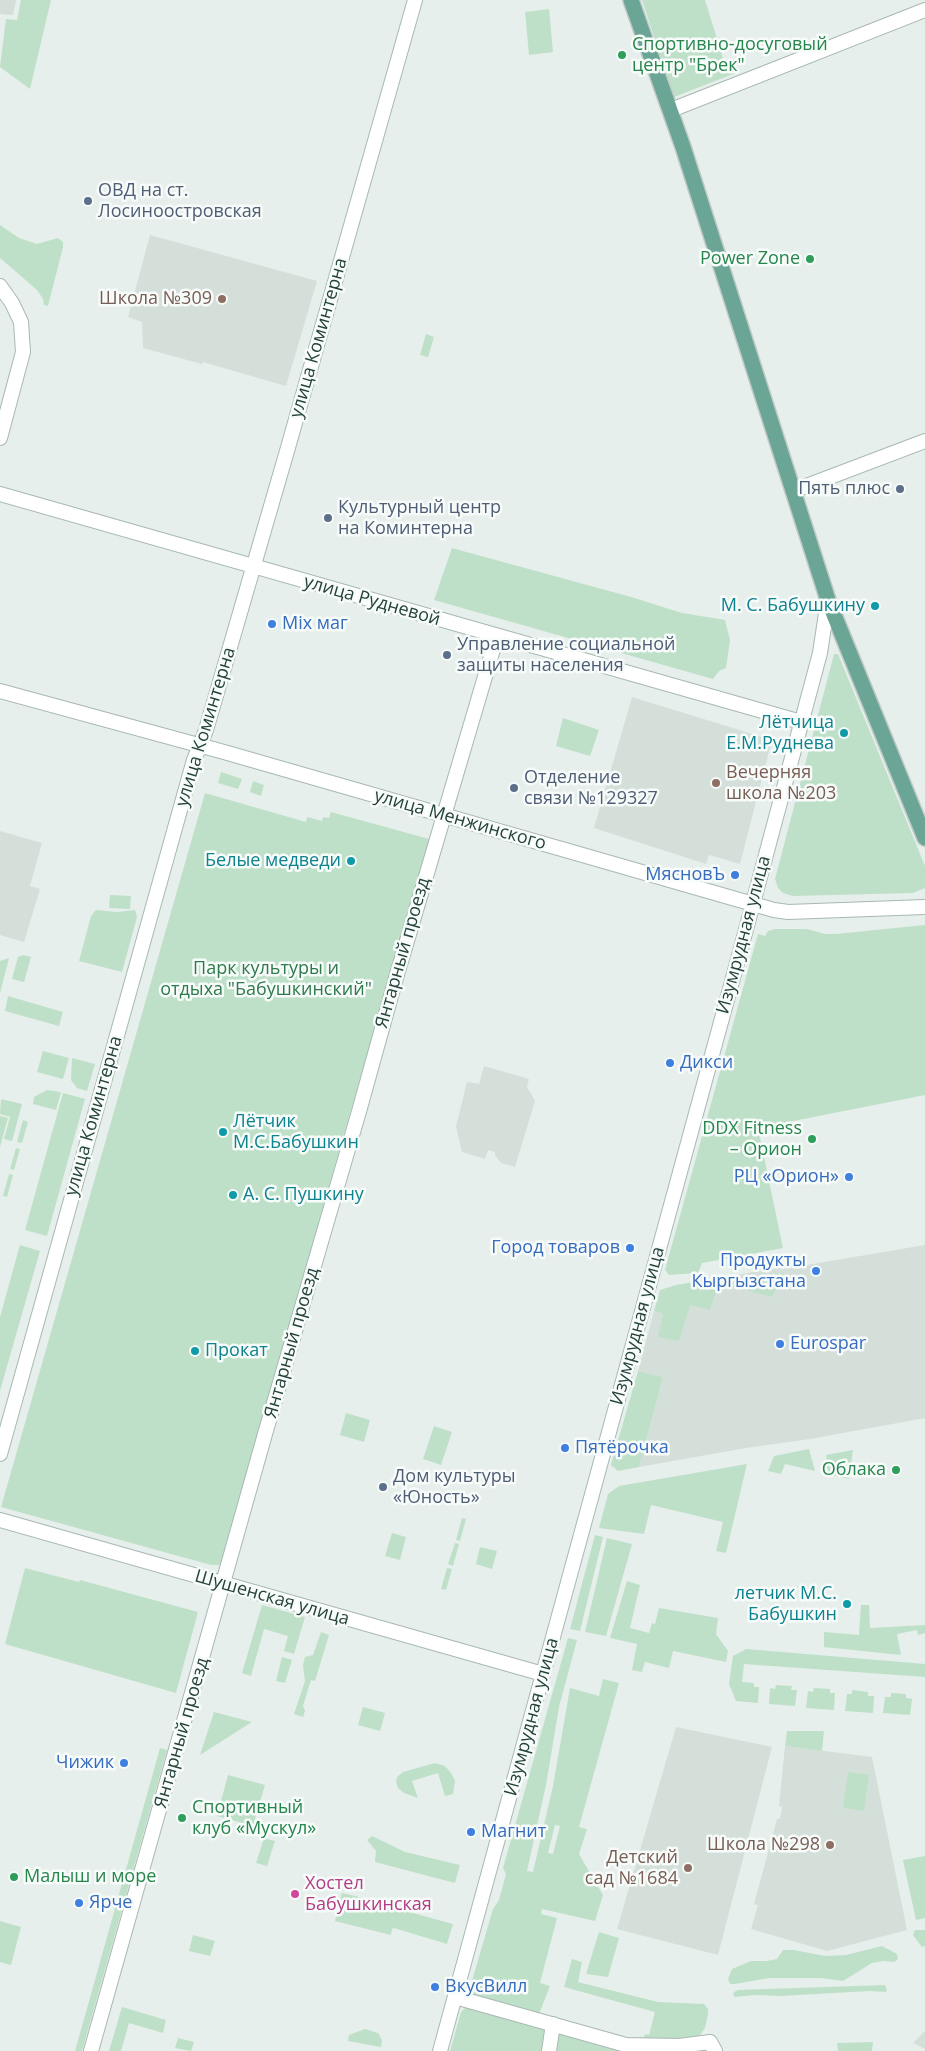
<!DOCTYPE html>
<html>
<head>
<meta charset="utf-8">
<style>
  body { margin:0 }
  canvas { display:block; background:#e6efeb }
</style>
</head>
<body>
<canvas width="925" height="2051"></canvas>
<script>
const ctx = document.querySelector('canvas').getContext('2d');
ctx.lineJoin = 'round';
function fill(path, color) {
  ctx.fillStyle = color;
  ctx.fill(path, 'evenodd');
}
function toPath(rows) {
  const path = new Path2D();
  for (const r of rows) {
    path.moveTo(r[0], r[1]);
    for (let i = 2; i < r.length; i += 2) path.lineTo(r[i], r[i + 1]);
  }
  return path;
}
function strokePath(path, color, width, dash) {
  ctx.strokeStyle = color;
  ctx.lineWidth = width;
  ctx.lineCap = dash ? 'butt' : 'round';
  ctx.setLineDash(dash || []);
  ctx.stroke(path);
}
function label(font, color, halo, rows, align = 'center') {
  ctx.font = font + ' "Open Sans",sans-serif';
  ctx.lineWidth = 5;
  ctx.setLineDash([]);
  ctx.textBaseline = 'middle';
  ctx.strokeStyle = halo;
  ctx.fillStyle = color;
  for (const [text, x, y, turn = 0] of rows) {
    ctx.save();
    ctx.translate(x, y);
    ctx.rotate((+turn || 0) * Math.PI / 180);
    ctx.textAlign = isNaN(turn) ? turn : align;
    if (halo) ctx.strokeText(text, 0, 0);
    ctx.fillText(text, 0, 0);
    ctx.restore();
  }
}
const built = toPath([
  [0,0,16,0,13,15,0,14],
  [150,235,317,281,286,386,203,362,202,364,143,348,142,322,128,317],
  [632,697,772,740,740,864,709,855,706,864,594,828],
  [0,831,42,843,30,886,40,889,24,942,0,935],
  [484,1066,529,1079,527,1087,535,1101,515,1167,501,1163,495,1155,495,1152,488,1150,485,1159,462,1152,456,1126,467,1082,479,1084],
  [925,1245,925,1418,810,1439,746,1448,639,1467,663,1377,638,1371,654,1311,663,1314,690,1304,710,1310,716,1282,712,1279,794,1265,801,1266],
  [676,1727,772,1747,718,1955,617,1929],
  [785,1746,872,1757,907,1930,827,1951,751,1929,758,1905,754,1904,777,1819,780,1819,782,1807,779,1806],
  [925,2031,925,2049,913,2043]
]);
const green = toPath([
  [21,0,51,0,30,89,0,67,6,19,17,20],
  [642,0,705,0,726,68,738,72,674,97],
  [549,9,553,52,529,55,525,12],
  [0,225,19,238,37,244,58,238,63,242,63,247,48,306,44,305,43,299,37,290,0,258],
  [426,334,434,337,428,357,420,355],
  [452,548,631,597,682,613,725,620,730,640,726,668,719,671,713,679,434,600],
  [834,654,838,654,925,866,925,888,913,893,793,896,783,893,778,888,775,879],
  [563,718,599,730,590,756,556,746],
  [221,772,242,779,238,789,218,783],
  [253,781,264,785,261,796,250,792],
  [205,793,306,822,307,817,322,821,323,817,329,818,331,812,429,839,220,1565,211,1565,1,1507],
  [110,895,131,896,130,909,109,908],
  [96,910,117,912,135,910,137,917,122,972,79,961,91,916],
  [925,925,925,1095,758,1128,783,1248,702,1263,698,1273,669,1275,665,1270,758,934,765,936,768,931,775,929,807,929,825,934,836,934],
  [23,955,31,957,24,982,12,979,18,957],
  [9,958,0,993,0,961],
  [8,996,63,1012,59,1026,5,1011],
  [43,1051,69,1058,63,1079,37,1072],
  [72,1058,95,1064,87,1091,77,1088,71,1080],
  [47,1090,61,1092,56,1110,33,1104,34,1097],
  [63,1093,85,1099,47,1236,25,1230],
  [1,1099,22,1104,12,1141,4,1139,10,1117,0,1114],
  [0,1116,8,1118,0,1147],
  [23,1120,28,1122,22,1143,17,1142],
  [16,1148,20,1149,14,1170,10,1169],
  [9,1174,13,1175,7,1197,3,1196],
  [20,1245,40,1251,0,1391,0,1317],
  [784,1273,772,1297,743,1289,745,1279],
  [712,1279,718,1285,710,1310,690,1305,679,1341,658,1337,663,1314,654,1311,660,1290,676,1285],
  [638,1371,663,1377,639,1467,618,1471,611,1465],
  [346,1413,370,1420,364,1442,340,1435],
  [434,1426,452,1432,441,1465,423,1459],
  [809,1449,815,1471,785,1464,781,1474,768,1471,774,1456],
  [853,1450,849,1479,828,1474,826,1455],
  [747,1464,726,1553,716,1551,723,1522,651,1505,644,1534,599,1528,608,1494,619,1486],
  [462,1518,466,1519,460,1541,456,1540],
  [392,1533,406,1537,400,1560,385,1556],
  [595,1535,603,1537,580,1631,570,1629],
  [607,1538,632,1544,606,1636,585,1632],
  [455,1543,459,1544,453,1566,448,1564],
  [480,1547,497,1551,492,1569,476,1564],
  [25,1568,79,1582,80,1580,198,1612,176,1693,5,1644],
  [447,1568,452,1569,446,1590,441,1589],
  [627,1581,640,1585,630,1628,649,1633,652,1623,655,1624,659,1608,718,1618,716,1634,728,1651,726,1662,673,1651,669,1668,645,1662,642,1672,632,1670,637,1644,610,1638],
  [262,1605,305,1617,294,1654,284,1651,288,1636,264,1629,251,1676,242,1673],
  [861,1605,869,1605,870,1628,925,1625,925,1633,918,1635,917,1630,897,1634,901,1655,824,1647,824,1632,859,1635],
  [321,1632,329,1635,315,1681,311,1680,303,1706,305,1711,303,1717,294,1714,305,1681,303,1665,305,1657,313,1655],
  [568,1638,577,1640,559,1707,546,1785,527,1871,533,1872,553,1786,570,1688,599,1696,603,1679,619,1683,579,1827,587,1829,579,1854,603,1895,595,1921,542,1909,541,1914,557,1918,540,1983,550,1986,539,2014,473,1997,469,1991,493,1909,499,1900,506,1874,503,1868],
  [555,1825,560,1826,553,1854,548,1853],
  [746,1649,925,1664,925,1677,744,1664,742,1682,754,1683,754,1687,759,1687,758,1703,736,1701,729,1684,733,1656],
  [282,1657,292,1660,285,1683,276,1681],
  [776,1685,792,1686,791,1690,797,1690,795,1706,769,1704,770,1688,775,1689],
  [814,1688,830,1689,830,1693,835,1693,834,1710,806,1708,808,1691,813,1692],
  [852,1690,868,1692,868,1696,874,1696,873,1713,845,1711,847,1694,852,1694],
  [891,1693,906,1694,906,1698,912,1699,910,1715,883,1713,885,1697,891,1697],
  [363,1707,385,1713,380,1731,358,1725],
  [214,1712,252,1722,200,1755],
  [787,1731,824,1731,822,1751,785,1746],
  [160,1748,167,1750,82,2051,75,2051],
  [435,1763,445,1766,451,1773,455,1781,453,1794,445,1796,438,1773,412,1781,418,1798,404,1793,398,1788,396,1782,397,1777,403,1772],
  [848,1772,869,1775,864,1811,843,1808],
  [228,1775,265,1785,253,1826,217,1816],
  [372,1836,405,1852,460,1865,455,1883,375,1862,376,1851,367,1840],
  [264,1838,275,1841,267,1866,256,1863],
  [925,1856,925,1918,916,1920,903,1860],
  [342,1893,398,1906,398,1909,453,1924,447,1944,394,1928,392,1929,391,1935,335,1921],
  [0,1921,21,1927,11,1965,0,1962],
  [915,1930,925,1930,925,1946,922,1947,913,1935],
  [599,1932,619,1938,608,1977,586,1974],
  [193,1935,215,1941,210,1956,189,1951],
  [882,1946,897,1954,898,1959,894,1962,883,1961,872,1963,843,1981,821,1978,769,1978,735,1984,730,1984,728,1979,732,1969,751,1961,767,1961,777,1959,783,1950,794,1950,825,1956,846,1955],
  [572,1959,582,1962,578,1982,658,2002,704,2004,708,2009,708,2014,705,2028,700,2035,685,2040,638,2039,638,2037,644,2038,645,2034,649,2035,655,2012,564,1987],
  [885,1985,887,1990,886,1992,870,1991,780,1996,754,1995,735,1997,733,1995,734,1992,738,1990],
  [122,2007,166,2020,163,2033,129,2023,121,2051,109,2051],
  [469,2007,634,2051,450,2051,461,2012,465,2008],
  [365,2029,378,2033,382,2040,381,2047,348,2041,349,2035],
  [178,2038,194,2042,191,2051,175,2048],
  [873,2042,872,2051,838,2051,837,2043]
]);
const minor = toPath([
  [671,110,925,10],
  [0,286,12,303,21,322,23,352,0,438],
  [793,491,925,441],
  [0,494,801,722],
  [0,691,224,752,774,910,788,912,925,907],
  [0,1454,194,760,206,730,287,451,415,0],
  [0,1520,543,1674],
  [455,1997,626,2045,679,2046,710,2042,715,2051],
  [91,2051,265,1434,360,1108,396,978,497,636],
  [440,2051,733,978,820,653,828,600],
  [549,2051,553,2024]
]);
const major = toPath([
  [631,0,683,147,828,600,925,838]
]);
const markers = [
  [622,55,5,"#2e9e5b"],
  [88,201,5,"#5c6f8a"],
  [810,259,5,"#2e9e5b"],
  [222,299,5,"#8d6e63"],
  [900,489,5,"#5c6f8a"],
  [328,518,5,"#5c6f8a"],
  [875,606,5,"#0f9aa8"],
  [272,624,5,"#3f7fe0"],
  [447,655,5,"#5c6f8a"],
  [844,733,5,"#0f9aa8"],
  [716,783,5,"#8d6e63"],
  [514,788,5,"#5c6f8a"],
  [351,861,5,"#0f9aa8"],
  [735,875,5,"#3f7fe0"],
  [670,1063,5,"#3f7fe0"],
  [223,1132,5,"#0f9aa8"],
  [812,1139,5,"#2e9e5b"],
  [849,1177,5,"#3f7fe0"],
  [233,1195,5,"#0f9aa8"],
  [630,1248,5,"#3f7fe0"],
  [816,1271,5,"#3f7fe0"],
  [780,1344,5,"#3f7fe0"],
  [195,1351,5,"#0f9aa8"],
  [565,1448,5,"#3f7fe0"],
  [896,1470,5,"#2e9e5b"],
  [383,1487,5,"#5c6f8a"],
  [847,1604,5,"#0f9aa8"],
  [124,1763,5,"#3f7fe0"],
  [182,1818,5,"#2e9e5b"],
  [471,1832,5,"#3f7fe0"],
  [830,1845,5,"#8d6e63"],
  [688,1868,5,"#8d6e63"],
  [14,1877,5,"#2e9e5b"],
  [295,1894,5,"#d1479c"],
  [79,1903,5,"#3f7fe0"],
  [435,1987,5,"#3f7fe0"]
];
const leisureNames = [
  ["Спортивно-досуговый",632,45],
  ["центр \"Брек\"",632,66],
  ["Power Zone",800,259,"right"],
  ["DDX Fitness",802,1129,"right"],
  ["– Орион",802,1150,"right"],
  ["Облака",886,1470,"right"],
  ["Спортивный",192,1808],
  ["клуб «Мускул»",192,1829],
  ["Малыш и море",24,1877]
];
const serviceNames = [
  ["ОВД на ст.",98,191],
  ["Лосиноостровская",98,212],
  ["Пять плюс",890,489,"right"],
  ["Культурный центр",338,508],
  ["на Коминтерна",338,529],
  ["Управление социальной",457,645],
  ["защиты населения",457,666],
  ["Отделение",524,778],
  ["связи №129327",524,799],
  ["Дом культуры",393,1477],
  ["«Юность»",393,1498]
];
const educationNames = [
  ["Школа №309",212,299],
  ["Вечерняя",726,773,"left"],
  ["школа №203",726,794,"left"],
  ["Школа №298",820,1845],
  ["Детский",678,1858],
  ["сад №1684",678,1879]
];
const streetNames = [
  ["улица Коминтерна",319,338,-74],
  ["улица Рудневой",372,601,16],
  ["улица Коминтерна",206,727,-73],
  ["улица Менжинского",460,820,16],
  ["Изумрудная улица",744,935,-75],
  ["Янтарный проезд",403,953,-74],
  ["улица Коминтерна",94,1116,-74],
  ["Изумрудная улица",638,1326,-75],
  ["Янтарный проезд",292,1343,-74],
  ["Шушенская улица",272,1598,16],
  ["Изумрудная улица",532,1717,-75],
  ["Янтарный проезд",182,1733,-74]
];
const cultureNames = [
  ["М. С. Бабушкину",865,606],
  ["Лётчица",834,723],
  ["Е.М.Руднева",834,744],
  ["Белые медведи",341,861],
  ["Лётчик",233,1122,"left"],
  ["М.С.Бабушкин",233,1143,"left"],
  ["А. С. Пушкину",243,1195,"left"],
  ["Прокат",205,1351,"left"],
  ["летчик М.С.",837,1594],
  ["Бабушкин",837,1615]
];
const shopNames = [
  ["Mix маг",282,624],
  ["МясновЪ",725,875,"right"],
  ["Дикси",680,1063],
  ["РЦ «Орион»",839,1177,"right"],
  ["Город товаров",620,1248,"right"],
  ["Продукты",806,1261,"right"],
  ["Кыргызстана",806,1282,"right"],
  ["Eurospar",790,1344],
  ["Пятёрочка",575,1448],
  ["Чижик",114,1763,"right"],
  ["Магнит",481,1832],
  ["Ярче",89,1903],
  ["ВкусВилл",445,1987]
];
const parkNames = [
  ["Парк культуры и",266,969],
  ["отдыха \"Бабушкинский\"",266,990]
];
const hotelNames = [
  ["Хостел",305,1884],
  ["Бабушкинская",305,1905]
];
fill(built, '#d4dfda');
fill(green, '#bfe0c8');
strokePath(minor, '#a8b8b2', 16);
strokePath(major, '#c2cac8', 18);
strokePath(minor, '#fff', 14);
strokePath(major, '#6aa596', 15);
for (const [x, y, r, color] of markers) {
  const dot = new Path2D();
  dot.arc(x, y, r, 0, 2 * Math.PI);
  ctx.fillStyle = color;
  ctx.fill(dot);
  strokePath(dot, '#f7fbf9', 2);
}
label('18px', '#27864d', '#f7fbf9', leisureNames, 'left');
label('18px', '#4e5e75', '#f7fbf9', serviceNames, 'left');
label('18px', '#785e54', '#f7fbf9', educationNames, 'right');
label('18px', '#24423a', '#f7fbf9', streetNames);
label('18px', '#0d838f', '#f7fbf9', cultureNames, 'right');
label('18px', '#366cbe', '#f7fbf9', shopNames, 'left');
label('18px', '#2d7a4b', '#f7fbf9', parkNames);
label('18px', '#b23c85', '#f7fbf9', hotelNames, 'left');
</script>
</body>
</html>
